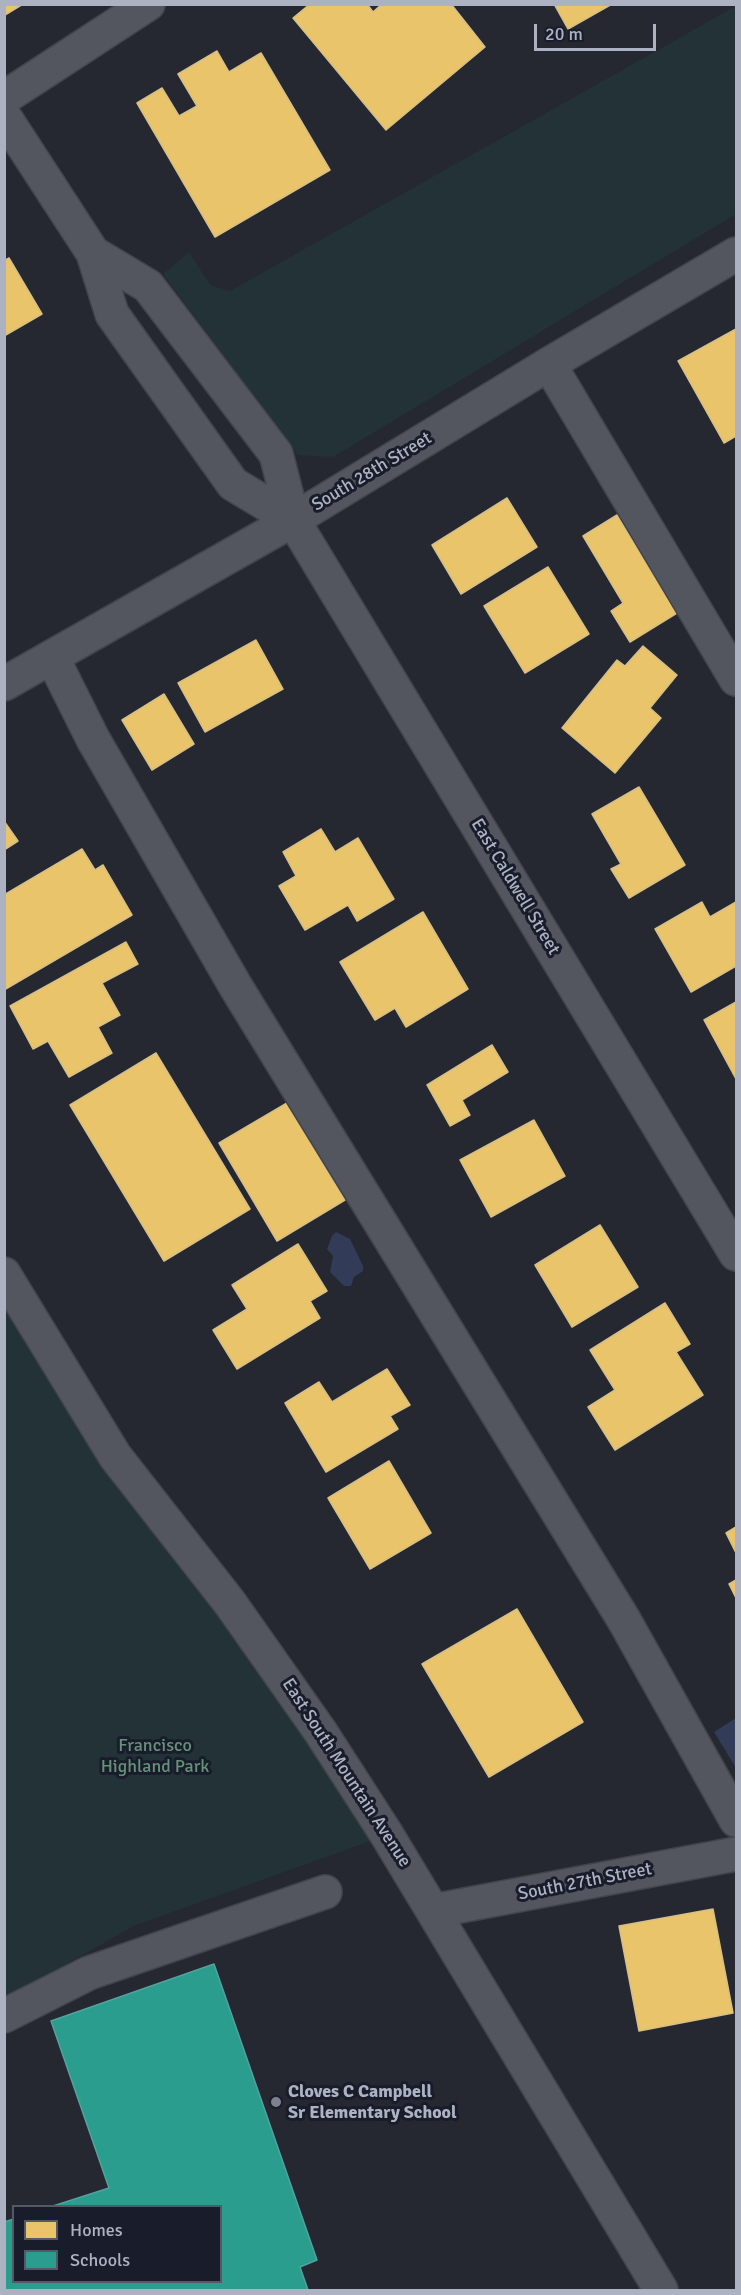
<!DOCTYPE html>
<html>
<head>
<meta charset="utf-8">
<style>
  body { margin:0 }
  #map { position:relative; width:741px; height:2295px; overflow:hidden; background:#252831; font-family:Signika,sans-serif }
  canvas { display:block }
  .frame { position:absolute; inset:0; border:6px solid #adb2c3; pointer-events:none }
  .legend { position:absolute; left:12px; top:2205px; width:210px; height:78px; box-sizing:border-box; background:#191d2b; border:2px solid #545968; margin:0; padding:8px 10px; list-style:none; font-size:18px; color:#adb2c3 }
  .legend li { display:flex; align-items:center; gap:12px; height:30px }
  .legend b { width:30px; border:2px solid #545968 }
  .scale { position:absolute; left:534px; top:24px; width:122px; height:27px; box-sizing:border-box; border:3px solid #adb2c3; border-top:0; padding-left:8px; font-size:18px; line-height:21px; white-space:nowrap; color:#adb2c3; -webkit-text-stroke:4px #191d2b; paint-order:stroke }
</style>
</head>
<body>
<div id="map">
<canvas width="741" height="2295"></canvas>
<div class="frame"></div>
<ul class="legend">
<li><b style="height:16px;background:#e9c46a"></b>Homes</li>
<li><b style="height:16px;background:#2a9d8f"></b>Schools</li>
</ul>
<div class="scale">20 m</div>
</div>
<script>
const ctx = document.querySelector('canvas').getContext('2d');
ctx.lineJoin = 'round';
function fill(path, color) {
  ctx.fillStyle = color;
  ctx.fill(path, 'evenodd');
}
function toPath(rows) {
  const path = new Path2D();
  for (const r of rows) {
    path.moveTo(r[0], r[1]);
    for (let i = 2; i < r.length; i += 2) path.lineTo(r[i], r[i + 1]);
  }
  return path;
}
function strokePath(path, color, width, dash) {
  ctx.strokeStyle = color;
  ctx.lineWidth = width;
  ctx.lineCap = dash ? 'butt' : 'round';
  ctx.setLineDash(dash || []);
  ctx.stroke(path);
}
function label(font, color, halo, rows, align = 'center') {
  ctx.font = font + ' Signika,sans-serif';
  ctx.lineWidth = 6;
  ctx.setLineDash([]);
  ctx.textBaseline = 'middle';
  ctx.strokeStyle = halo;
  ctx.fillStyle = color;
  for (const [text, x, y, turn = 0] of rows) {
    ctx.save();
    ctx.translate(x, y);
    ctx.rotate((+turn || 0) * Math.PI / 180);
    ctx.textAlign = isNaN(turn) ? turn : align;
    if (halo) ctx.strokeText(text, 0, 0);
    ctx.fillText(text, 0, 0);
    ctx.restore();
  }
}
const green = toPath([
  [736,6,736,214,333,457,298,455,163,274,189,252,210,285,230,291],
  [4,1274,387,1835,136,1925,5,1998]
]);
const water = toPath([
  [336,1232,350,1239,363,1266,363,1271,354,1277,351,1286,344,1286,330,1272,333,1256,327,1249,332,1236],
  [736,1718,736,1768,714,1732]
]);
const homes = toPath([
  [4,4,23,4,5,15,4,4],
  [310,4,367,4,373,12,382,4,451,4,485,47,386,130,293,18,310,4],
  [554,4,612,4,568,29,554,4],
  [217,51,229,72,261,53,330,170,215,237,137,103,162,88,179,116,197,106,178,74,217,51],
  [9,258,42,314,4,336,4,261,9,258],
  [736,329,736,436,724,443,678,361,736,329],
  [507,498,537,547,461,594,432,545,507,498],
  [617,515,677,613,630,642,611,611,623,603,583,536,617,515],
  [548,567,589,634,525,673,484,606,548,567],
  [256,640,283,689,205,732,178,683,256,640],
  [643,646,677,675,650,708,661,718,615,773,562,728,617,660,625,666,643,646],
  [164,694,194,744,152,770,122,720,164,694],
  [639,787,685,865,629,898,611,869,621,864,592,814,639,787],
  [4,821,18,841,4,850,4,821],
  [321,829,335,852,358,838,394,899,357,921,348,905,305,930,279,886,296,876,283,852,321,829],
  [82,849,95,870,103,865,132,915,4,990,4,895,82,849],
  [702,902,710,917,736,902,736,966,691,992,655,929,702,902],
  [423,912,468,989,406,1027,395,1008,375,1020,340,962,423,912],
  [126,942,138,964,102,983,120,1015,98,1027,112,1053,69,1077,48,1041,33,1049,10,1006,126,942],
  [736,1002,736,1079,704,1020,736,1002],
  [492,1045,508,1072,462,1100,470,1115,450,1126,427,1085,492,1045],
  [156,1053,250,1209,164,1261,70,1105,156,1053],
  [287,1103,345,1200,277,1241,219,1143,287,1103],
  [534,1120,565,1176,491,1217,460,1160,534,1120],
  [600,1225,638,1287,572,1327,535,1265,600,1225],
  [298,1244,327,1291,310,1301,320,1318,237,1369,213,1330,247,1309,232,1285,298,1244],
  [665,1303,690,1344,676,1352,703,1395,615,1450,588,1407,615,1390,590,1350,665,1303],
  [387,1369,410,1405,390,1416,398,1429,326,1472,285,1403,319,1382,332,1402,387,1369],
  [389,1461,431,1533,370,1569,328,1498,389,1461],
  [736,1527,736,1553,726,1533,736,1527],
  [736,1580,736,1598,729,1584,736,1580],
  [517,1609,583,1722,489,1777,422,1664,517,1609],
  [713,1909,733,2013,639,2031,619,1926,713,1909]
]);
const schools = toPath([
  [214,1964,317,2260,300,2267,308,2290,4,2290,4,2222,14,2219,14,2282,220,2282,220,2206,53,2206,109,2188,51,2021,214,1964]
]);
const minor = toPath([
  [4,98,148,4],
  [4,116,93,253,112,314,233,484,293,520],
  [93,253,148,286,276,454,293,520,736,1254],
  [549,364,736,679],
  [52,657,93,739,236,987,624,1620,736,1820],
  [4,684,293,520,549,364,736,254],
  [4,1274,115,1456,230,1603,320,1731,387,1835,661,2290],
  [433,1911,736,1854],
  [4,2016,89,1973,325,1892]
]);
const markers = [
  [276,2102,6,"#7d8290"]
];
const streetNames = [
  ["South 28th Street",372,472,-31],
  ["East Caldwell Street",515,887,59],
  ["East South Mountain Avenue",346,1773,57],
  ["South 27th Street",585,1882,-11]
];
const parkNames = [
  ["Francisco",155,1746],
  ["Highland Park",155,1767]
];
const poiNames = [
  ["Cloves C Campbell",288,2092],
  ["Sr Elementary School",288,2113]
];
fill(green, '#223237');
fill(water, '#323c59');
fill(homes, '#e9c46a');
strokePath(homes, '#d7bf85', 1.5);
fill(schools, '#2a9d8f');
strokePath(schools, '#51a39f', 1.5);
strokePath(minor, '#42444c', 36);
strokePath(minor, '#54565f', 33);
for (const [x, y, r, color] of markers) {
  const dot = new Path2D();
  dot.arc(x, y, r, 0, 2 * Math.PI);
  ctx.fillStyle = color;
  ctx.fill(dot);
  strokePath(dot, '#191d2b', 2);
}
label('18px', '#adb2c3', '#191d2b', streetNames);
label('18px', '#659377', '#191d2b', parkNames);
label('bold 18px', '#adb2c3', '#191d2b', poiNames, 'left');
</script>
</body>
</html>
